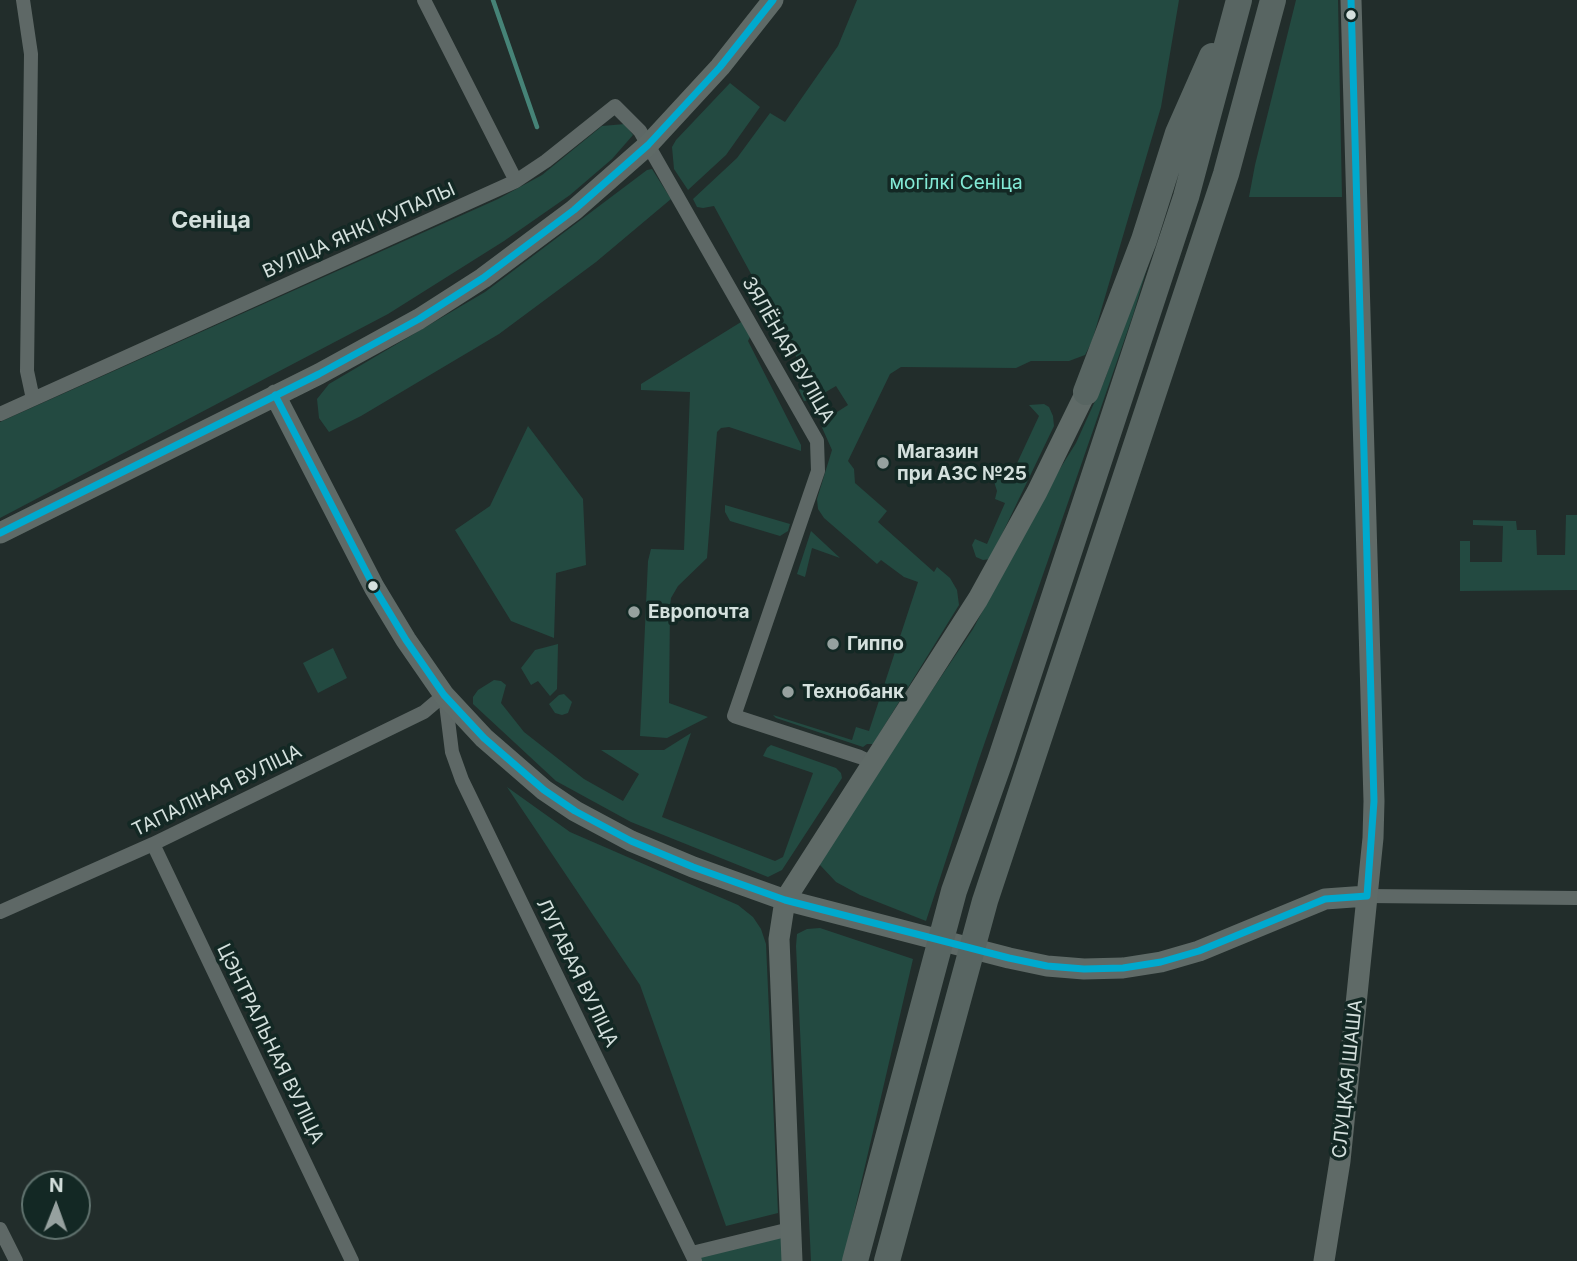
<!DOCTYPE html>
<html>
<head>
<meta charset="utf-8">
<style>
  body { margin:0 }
  #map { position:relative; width:1577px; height:1261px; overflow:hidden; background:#222d2b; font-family:Inter,sans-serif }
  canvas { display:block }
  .north { position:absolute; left:21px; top:1170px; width:70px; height:70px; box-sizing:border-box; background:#132824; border:2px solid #60726e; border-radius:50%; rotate:1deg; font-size:19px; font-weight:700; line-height:28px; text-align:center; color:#d4e0dd }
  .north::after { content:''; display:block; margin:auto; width:24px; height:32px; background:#96a19f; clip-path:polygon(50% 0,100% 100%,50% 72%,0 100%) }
</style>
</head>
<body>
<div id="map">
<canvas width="1577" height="1261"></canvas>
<div class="north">N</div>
</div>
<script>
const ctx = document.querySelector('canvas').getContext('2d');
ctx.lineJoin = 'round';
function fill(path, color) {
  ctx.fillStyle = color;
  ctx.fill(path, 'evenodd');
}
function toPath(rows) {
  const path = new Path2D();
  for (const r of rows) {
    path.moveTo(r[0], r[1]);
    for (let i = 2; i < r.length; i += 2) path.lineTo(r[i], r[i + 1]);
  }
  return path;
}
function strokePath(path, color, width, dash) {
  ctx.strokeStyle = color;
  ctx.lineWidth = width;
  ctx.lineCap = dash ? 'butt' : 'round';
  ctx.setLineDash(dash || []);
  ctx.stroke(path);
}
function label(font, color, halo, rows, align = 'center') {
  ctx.font = font + ' Inter,sans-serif';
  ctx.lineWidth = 7;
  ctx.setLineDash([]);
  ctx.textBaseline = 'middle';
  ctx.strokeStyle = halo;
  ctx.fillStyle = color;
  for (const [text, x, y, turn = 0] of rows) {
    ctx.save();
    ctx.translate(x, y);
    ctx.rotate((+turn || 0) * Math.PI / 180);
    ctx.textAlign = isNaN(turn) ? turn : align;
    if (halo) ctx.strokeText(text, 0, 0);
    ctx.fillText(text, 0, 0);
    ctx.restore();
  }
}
const green = toPath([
  [857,0,1179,0,1161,107,1092,341,1085,355,1069,361,1031,361,1016,368,901,367,890,374,848,461,854,469,855,483,887,511,878,522,934,572,937,567,950,578,957,590,959,605,873,744,867,744,863,747,776,718,773,715,852,740,856,727,869,731,918,582,904,577,881,560,877,564,824,518,818,509,817,499,832,450,820,423,848,405,836,386,812,400,804,401,799,390,810,382,714,206,703,208,697,207,693,199,737,158,770,113,785,122,838,46],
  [1296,0,1338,0,1342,197,1249,197,1255,165],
  [730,83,760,107,726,155,688,190,674,169,672,147,676,140],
  [625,124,633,135,612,159,570,195,504,241,388,314,0,518,0,422,498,199,542,175,602,126],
  [652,169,671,199,596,262,499,334,361,416,329,432,319,418,317,399,329,384,485,292,647,170],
  [1166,204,1133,315,978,762,926,921,860,895,836,882,820,865,819,859,973,629,1051,483,1076,443,1105,379],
  [741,322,747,326,750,337,748,341,801,445,801,451,729,427,721,428,717,432,707,558,678,586,671,598,670,606,669,703,708,717,667,738,640,736,648,561,651,549,684,550,690,392,641,390,641,384],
  [1044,404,1049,407,1053,416,1054,426,990,559,983,560,976,557,972,545,975,539,987,544,1005,503,995,499,997,491,991,472,992,465,1012,474,1039,416,1029,405],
  [528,426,583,499,586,565,556,573,554,638,511,621,455,530,490,506],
  [725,505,790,524,788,531,780,536,730,521,725,512],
  [1566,515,1577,515,1577,590,1460,591,1460,541,1470,541,1470,562,1502,562,1503,526,1473,525,1473,520,1516,521,1517,530,1536,530,1537,555,1565,555],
  [811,531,840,558,812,548,805,577,797,574],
  [558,644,557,689,550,696,538,681,531,685,521,668,535,650],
  [333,648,347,678,318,693,303,663],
  [494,680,501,681,506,685,501,703,524,732,584,779,623,801,639,774,601,750,664,750,691,733,662,817,775,861,783,857,813,773,763,756,767,748,771,745,836,768,841,773,842,778,782,870,768,877,631,822,556,781,473,704,473,697,478,690],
  [564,694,572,702,568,713,562,715,555,713,549,704,559,695],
  [507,787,570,832,738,905,753,917,761,929,766,944,778,1213,726,1226,640,985],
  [820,928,913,959,843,1261,811,1261,796,946,797,934,807,929],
  [785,1236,784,1261,698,1261,696,1256]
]);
const stream = toPath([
  [493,0,537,127]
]);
const street = toPath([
  [23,0,31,54,27,371,33,399],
  [424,0,516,181],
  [0,414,516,181,546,161,615,106,640,131,817,441,818,471,734,716,860,757,873,763],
  [445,696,452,752,462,780,695,1261],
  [153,844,352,1261],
  [1367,896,1577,898],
  [0,912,153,844,424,712,444,695],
  [0,1229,16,1261],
  [692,1253,790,1229]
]);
const secondary = toPath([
  [275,395,374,587,406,640,444,695,484,738,544,790,575,811,631,841,693,867,785,900,1009,958,1047,966,1084,969,1123,968,1161,962,1199,951,1325,899,1367,896],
  [0,533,319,374,419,319,483,278,574,210,648,145,720,67,773,0],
  [792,1261,779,939,785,900,978,599,1037,492,1086,392],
  [1324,1261,1340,1161,1373,838,1374,801,1351,0]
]);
const highway = toPath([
  [1086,392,1144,240,1178,133,1212,56],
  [855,1261,954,891,1000,761,1186,197,1239,0],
  [887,1261,985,901,1226,174,1273,0]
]);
const bus1 = toPath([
  [275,395,374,587,406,640,444,695,484,738,544,790,575,811,631,841,693,867,785,900,1009,958,1047,966,1084,969,1123,968,1161,962,1199,951,1325,899,1367,896,1374,801,1351,0],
  [0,533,319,374,419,319,483,278,574,210,648,145,720,67,773,0]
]);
const markers = [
  [1351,15,6,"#d4e0dd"],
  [883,463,7,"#96a19f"],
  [373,586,6,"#d4e0dd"],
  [634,612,7,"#96a19f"],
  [833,644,7,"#96a19f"],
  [788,692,7,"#96a19f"]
];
const parkNames = [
  ["могілкі Сеніца",956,183]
];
const streetNames = [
  ["ВУЛІЦА ЯНКІ КУПАЛЫ",359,231,-24],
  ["ЗЯЛЁНАЯ ВУЛІЦА",788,350,60],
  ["ТАПАЛІНАЯ ВУЛІЦА",217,791,-26],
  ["ЛУГАВАЯ ВУЛІЦА",577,973,64],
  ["ЦЭНТРАЛЬНАЯ ВУЛІЦА",270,1044,64],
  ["СЛУЦКАЯ ШАША",1348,1079,-84]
];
const poiNames = [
  ["Магазин",897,452],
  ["при АЗС №25",897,474],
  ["Европочта",648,612],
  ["Гиппо",847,644],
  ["Технобанк",802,692]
];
const quarterNames = [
  ["Сеніца",211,221]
];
fill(green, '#234a41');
strokePath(stream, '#468377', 4.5);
strokePath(street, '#5e6866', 14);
strokePath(secondary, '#5f6a67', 21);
strokePath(highway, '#586562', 26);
strokePath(bus1, '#00a9ce', 7);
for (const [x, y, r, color] of markers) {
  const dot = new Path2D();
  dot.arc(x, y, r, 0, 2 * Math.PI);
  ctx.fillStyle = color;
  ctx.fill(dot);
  strokePath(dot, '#132824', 2.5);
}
label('19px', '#83ead6', '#132824', parkNames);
label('19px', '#d4e0dd', '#132824', streetNames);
label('bold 19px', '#d4e0dd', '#132824', poiNames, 'left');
label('bold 23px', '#d4e0dd', '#132824', quarterNames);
</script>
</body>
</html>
